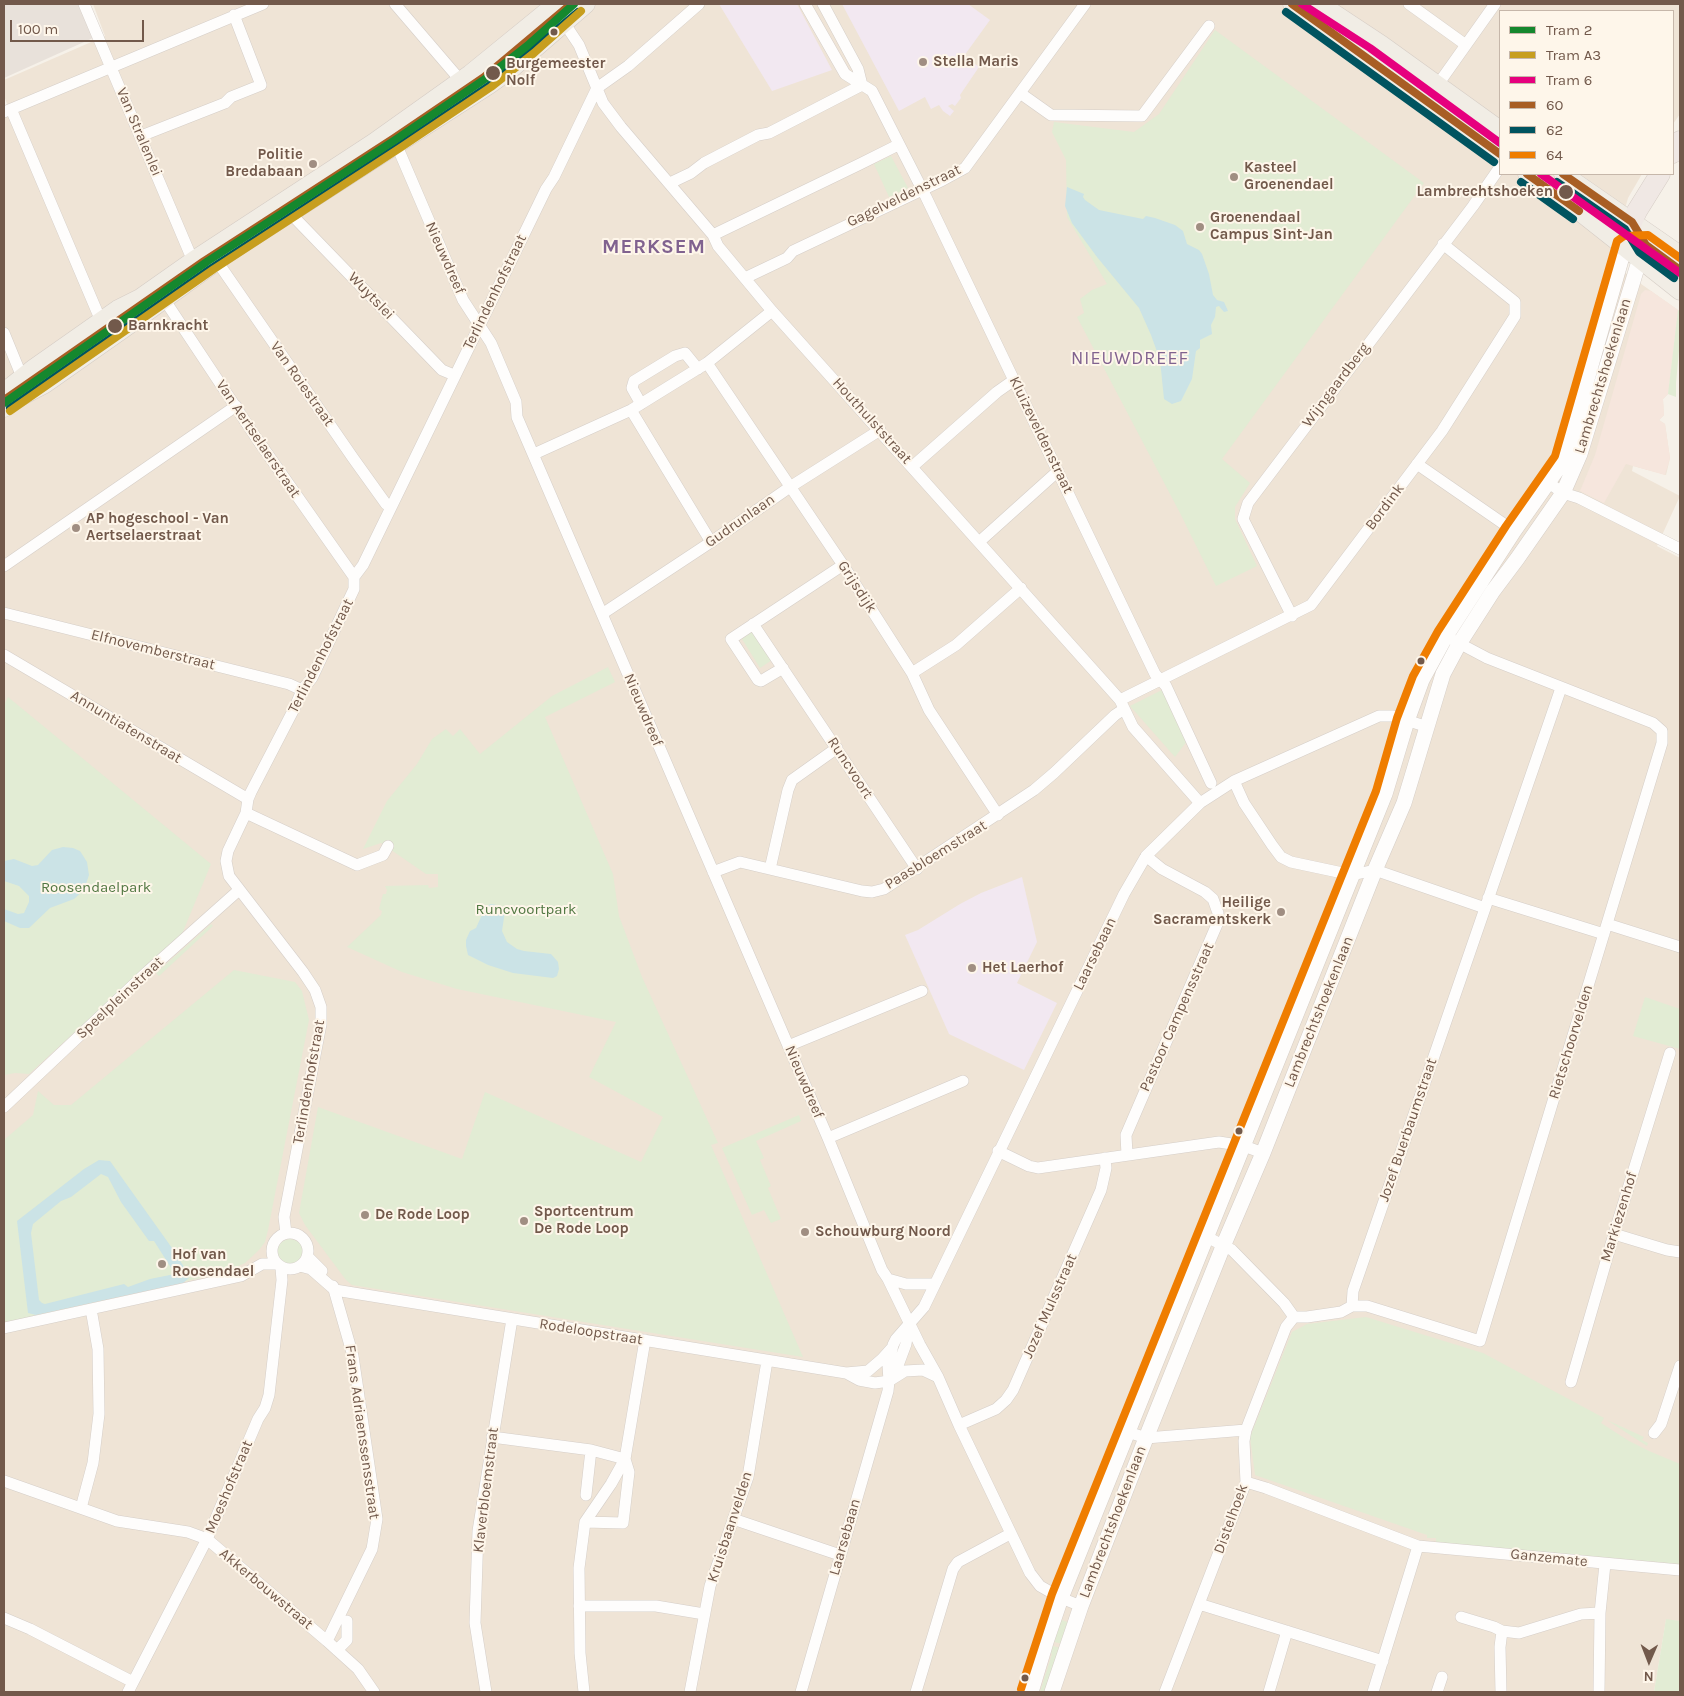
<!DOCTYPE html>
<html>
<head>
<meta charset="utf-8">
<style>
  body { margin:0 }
  #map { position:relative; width:1684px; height:1696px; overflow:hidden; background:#f6f1e9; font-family:Karla,sans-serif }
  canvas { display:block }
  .frame { position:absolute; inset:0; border:5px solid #72594b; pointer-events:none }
  .legend { position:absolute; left:1499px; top:10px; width:175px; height:165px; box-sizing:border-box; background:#fef6ea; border:1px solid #c6b7aa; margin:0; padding:6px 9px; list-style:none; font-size:15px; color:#72594b }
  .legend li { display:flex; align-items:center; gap:10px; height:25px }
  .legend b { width:25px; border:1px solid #c6b7aa }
  .north { position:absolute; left:1624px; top:1636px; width:50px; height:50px; -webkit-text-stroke:4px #fef6ea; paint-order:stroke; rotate:181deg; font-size:14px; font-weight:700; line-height:20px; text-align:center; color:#72594b }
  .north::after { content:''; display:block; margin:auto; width:18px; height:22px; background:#72594b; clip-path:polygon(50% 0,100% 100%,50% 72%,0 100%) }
  .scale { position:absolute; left:10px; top:20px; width:134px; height:22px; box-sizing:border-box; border:2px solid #72594b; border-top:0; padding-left:6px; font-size:15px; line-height:18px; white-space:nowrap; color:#72594b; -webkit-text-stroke:4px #fef6ea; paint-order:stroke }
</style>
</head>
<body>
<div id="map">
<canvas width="1684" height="1696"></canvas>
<div class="frame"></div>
<ul class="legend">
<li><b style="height:6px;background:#15882e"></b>Tram 2</li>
<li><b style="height:6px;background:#c79e1e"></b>Tram A3</li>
<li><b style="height:6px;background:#e6007e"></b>Tram 6</li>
<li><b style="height:6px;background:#a85e24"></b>60</li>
<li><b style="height:6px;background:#005460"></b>62</li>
<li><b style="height:6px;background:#ef7d00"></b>64</li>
</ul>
<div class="north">N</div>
<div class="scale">100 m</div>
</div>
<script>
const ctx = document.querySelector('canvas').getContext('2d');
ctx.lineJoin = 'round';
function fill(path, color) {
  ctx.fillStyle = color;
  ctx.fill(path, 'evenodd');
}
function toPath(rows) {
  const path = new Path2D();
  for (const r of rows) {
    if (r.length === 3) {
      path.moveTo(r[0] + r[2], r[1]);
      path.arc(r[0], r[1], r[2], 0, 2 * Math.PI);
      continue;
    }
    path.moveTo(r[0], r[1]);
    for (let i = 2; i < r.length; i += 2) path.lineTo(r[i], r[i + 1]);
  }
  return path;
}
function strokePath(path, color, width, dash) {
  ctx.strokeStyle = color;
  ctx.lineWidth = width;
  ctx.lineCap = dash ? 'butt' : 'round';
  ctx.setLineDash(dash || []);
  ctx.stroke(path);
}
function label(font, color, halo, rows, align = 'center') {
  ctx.font = font + ' Karla,sans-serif';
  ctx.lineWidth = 4;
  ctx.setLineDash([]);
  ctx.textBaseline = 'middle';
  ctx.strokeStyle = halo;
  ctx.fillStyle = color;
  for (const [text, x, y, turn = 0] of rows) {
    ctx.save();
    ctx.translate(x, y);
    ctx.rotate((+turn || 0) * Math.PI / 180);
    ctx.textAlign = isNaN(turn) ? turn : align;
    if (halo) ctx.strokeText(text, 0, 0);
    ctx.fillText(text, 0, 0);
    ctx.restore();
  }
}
const residential = toPath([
  [93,4,1680,4,1680,114,1673,124,1673,11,1500,11,1500,174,1642,174,1628,198,1610,262,1678,310,1668,394,1663,399,1664,415,1659,420,1665,424,1670,458,1666,475,1633,466,1632,471,1680,496,1657,546,1680,558,1680,1621,1666,1620,1654,1692,4,1692,4,117,11,114,4,96,4,80,105,36]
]);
const commercial = toPath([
  [1645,290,1651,291,1678,310,1668,394,1663,399,1664,415,1659,420,1665,424,1670,458,1665,475,1626,464,1604,503,1580,491,1595,455,1641,294]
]);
const industrial = toPath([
  [4,4,79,4,93,38,4,78]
]);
const education = toPath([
  [719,4,797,4,832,70,772,91],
  [842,4,968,4,990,20,964,56,979,67,960,95,961,98,955,106,952,104,948,106,954,111,950,116,943,111,939,105,931,109,925,97,899,111],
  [1022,877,1037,942,1017,983,1057,1003,1024,1070,949,1034,905,935,918,930,960,904,981,893]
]);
const green = toPath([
  [1215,30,1424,183,1222,459,1250,483,1235,507,1235,519,1257,566,1216,586,1180,513,1077,317,1084,313,1080,299,1092,290,1107,284,1067,217,1066,160,1052,132,1054,122,1134,132,1159,114],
  [891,156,908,188,889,197,874,164],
  [1678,310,1680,311,1680,340,1676,383,1676,397,1668,394],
  [753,631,772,660,760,668,742,639],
  [608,667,615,682,545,717,613,874,619,916,642,977,718,1143,711,1145,803,1357,352,1285,346,1280,305,1225,299,1213,318,1107,462,1159,485,1092,641,1162,663,1117,589,1077,616,1022,457,989,402,972,347,947,381,915,382,911,379,909,383,894,386,894,387,890,385,886,428,885,429,888,438,887,438,874,426,874,381,843,363,849,387,801,417,764,432,739,446,729,453,736,460,729,480,754,552,696],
  [1162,690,1187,741,1175,757,1130,706],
  [8,697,211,864,182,934,29,1074,15,1073,4,1075,4,705],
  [211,924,213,926,159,976,156,973],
  [234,970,295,982,302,991,309,1020,268,1230,265,1242,259,1250,245,1263,226,1272,24,1319,4,1322,4,1140,33,1115,38,1091,54,1105,71,1105],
  [1645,997,1680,1009,1680,1049,1633,1036],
  [799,1115,801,1121,756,1141,764,1158,760,1160,771,1186,768,1188,781,1219,771,1223,764,1210,752,1215,722,1148],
  [290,1252,13],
  [1366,1317,1483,1353,1604,1418,1601,1423,1629,1441,1649,1451,1680,1464,1680,1564,1436,1543,1436,1538,1427,1538,1427,1535,1255,1475,1250,1437,1292,1332,1307,1324],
  [1607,1420,1644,1437,1642,1440,1648,1443,1647,1446],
  [1059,1619,1070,1623,1062,1644,1051,1641],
  [1666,1619,1680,1621,1680,1692,1654,1692],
  [1049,1645,1061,1648,1048,1692,1040,1692,1052,1654,1048,1651]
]);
const water = toPath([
  [1067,187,1084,194,1083,197,1085,200,1099,210,1143,219,1146,216,1155,218,1175,225,1183,231,1187,244,1199,250,1202,254,1209,274,1213,295,1217,300,1224,302,1228,311,1224,312,1219,306,1216,307,1215,317,1211,325,1212,334,1200,340,1200,348,1196,351,1192,379,1181,401,1172,404,1164,399,1160,360,1151,335,1139,308,1097,257,1072,223,1065,206],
  [63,847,73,848,80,851,87,862,89,875,84,890,74,899,50,908,29,928,20,928,4,921,4,909,18,914,24,913,29,902,29,896,19,886,4,881,4,861,14,859,32,866,38,865,52,850],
  [491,904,497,905,505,911,502,931,507,942,517,949,524,951,551,954,558,962,559,969,557,976,553,978,513,973,488,965,468,955,466,946,466,940,470,931,476,928,486,906],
  [99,1160,110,1161,172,1248,184,1267,189,1278,183,1283,36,1315,28,1313,17,1221,84,1169],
  [101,1174,108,1177,121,1202,149,1241,154,1241,175,1274,150,1279,128,1287,124,1284,45,1304,42,1303,39,1300,31,1233,33,1224,61,1201,71,1197]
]);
const street = toPath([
  [84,4,190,254,194,260,216,262,221,267,353,458,386,504,390,506],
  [395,4,461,81],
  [805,4,845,74,872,91,926,197,1155,674,1166,686,1211,783],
  [823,4,858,69,862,85],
  [1409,4,1466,45],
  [565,24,579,45,603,103,621,127,713,235,718,246,772,311,1120,700,1133,727,1200,803],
  [1434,90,1495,4],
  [1020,93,1051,115,1142,116,1209,26],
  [11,109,101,321],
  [4,112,263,4],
  [141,136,225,103,231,97,261,85,234,15],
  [394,139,463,300,491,343,516,402,517,417,828,1138,882,1270,888,1279,920,1345,938,1377,959,1425,1030,1573,1040,1586,1061,1598,1081,1606],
  [670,183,691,173,704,163,758,135,769,133,862,85],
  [290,213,442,370,454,375],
  [713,235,860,164,898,145],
  [745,278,787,258,793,251,943,180,965,168,1085,4],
  [164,299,257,439,354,577],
  [4,333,22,377],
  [707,363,843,565,912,673,929,710,998,815],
  [641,404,632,388,634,381,675,356,685,353,698,369],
  [631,410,711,542],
  [534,454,631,410,707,363,772,311],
  [1417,464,1514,531],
  [913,466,997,392,1014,380],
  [1549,483,1563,493,1579,498,1680,549],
  [979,542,1058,471],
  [4,566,236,406],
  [4,613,289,684,302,690],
  [602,614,711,542,790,487,880,430],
  [1292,616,1243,519,1248,503,1473,206,1500,167],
  [753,624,917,869],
  [4,655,248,799],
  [783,668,761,681,758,680,731,639,843,565],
  [912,673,956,645,1021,588],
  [1120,700,1311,605,1442,431,1515,316,1515,302,1443,244],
  [1234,781,1244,803,1272,845,1281,857,1291,862,1352,875,1375,870,1485,908],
  [246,813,357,865,383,855,388,846],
  [770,869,788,790,792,780,837,748],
  [713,872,740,862,862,891,872,892,884,889,1034,790,1054,773,1115,715,1124,709],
  [1488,898,1604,934],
  [1607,924,1680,947],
  [788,1046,922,991],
  [4,1107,147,972,239,890],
  [828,1138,963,1081],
  [998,1151,1029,1166,1038,1168,1219,1142,1244,1146,1263,1153],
  [1127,1155,1126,1135,1218,922,1218,913,1213,899,1205,892,1162,869,1146,856],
  [290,1251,18],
  [286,1233,284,1217,321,1024,321,1007,315,990,303,972,229,876,226,861,228,851,246,813,248,799,251,792,295,707,302,690,312,678,354,589,354,577,363,565,546,189,554,177,597,88,628,66,699,4],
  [1614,1234,1667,1250,1680,1252],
  [1207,1237,1232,1250,1284,1303,1294,1317],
  [308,1257,322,1271],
  [300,1266,311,1269,335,1290,846,1373,868,1371,882,1359,891,1349],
  [888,1279,906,1284,934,1284],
  [1352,1306,1353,1291,1561,688],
  [1294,1317,1307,1317,1341,1312,1352,1306,1367,1306,1480,1341,1662,743,1662,731,1653,723,1487,658,1453,640],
  [4,1328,241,1276,262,1264,276,1264],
  [848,1374,859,1380,875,1383,889,1381,905,1371,923,1370,938,1377],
  [890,1380,897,1368,906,1344,909,1325],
  [1571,1382,1614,1234,1670,1053],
  [959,1425,996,1409,1006,1400,1013,1390,1101,1190,1106,1168,1105,1158],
  [1128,1432,1146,1438,1246,1430],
  [1654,1433,1661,1424,1680,1366],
  [492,1437,591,1450,625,1459],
  [4,1481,117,1521,188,1532,207,1539,327,1641,358,1669,374,1692],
  [1246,1482,1266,1488,1418,1546,1680,1570],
  [586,1495,591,1450],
  [81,1508,93,1463,99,1414,98,1349,91,1309],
  [733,1519,840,1555],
  [585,1522,623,1523,629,1472,625,1459],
  [1199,1604,1383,1661],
  [579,1606,656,1606,704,1614],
  [1461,1617,1494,1627,1502,1631,1519,1633,1581,1614,1600,1613],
  [4,1618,30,1629,133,1682],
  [327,1641,372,1549,377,1519,353,1356,333,1286],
  [337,1650,347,1640,347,1621],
  [128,1692,207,1539,258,1419,265,1408,269,1395,282,1280,281,1268],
  [486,1692,475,1623,478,1531,512,1319],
  [584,1692,580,1653,579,1568,585,1522,611,1484,625,1459,645,1340],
  [690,1692,710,1586,748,1477,767,1361],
  [801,1692,888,1391,889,1381,888,1366,893,1345,896,1339,924,1307,1124,894,1146,856,1200,803,1234,781,1379,716,1393,716,1428,727],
  [916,1692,953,1569,958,1562,1010,1534],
  [1165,1692,1246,1482,1244,1441,1246,1430,1286,1327,1294,1317],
  [1269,1692,1287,1631],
  [1373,1692,1418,1546],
  [1437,1692,1442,1677],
  [1501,1692,1500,1647,1502,1631],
  [1599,1692,1600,1613,1605,1564]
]);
const secondary = toPath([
  [1031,1692,1046,1642,1061,1598,1385,794,1407,721,1422,680,1446,636,1514,531,1564,460,1625,246],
  [1052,1692,1081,1606,1146,1438,1224,1244,1263,1153,1375,870,1404,803,1443,674,1459,644,1493,591,1517,559,1563,493,1580,454,1640,258]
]);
const primary = toPath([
  [1292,4,1427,100,1500,154],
  [1320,4,1382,45,1500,130],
  [1527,174,1575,208,1680,291],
  [1563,174,1680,255],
  [4,392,34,368,118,309,140,298,194,260,373,143,470,74,556,4],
  [4,408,20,397,45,384,129,325,228,253,489,85,510,70,586,4]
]);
const highway = toPath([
  [1673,153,1680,141],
  [1632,222,1637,211,1660,174]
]);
const bus1 = toPath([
  [1292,4,1500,154],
  [1527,174,1579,211],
  [1563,174,1632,222,1646,245,1680,270],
  [4,400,204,261,394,138,484,77,571,4]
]);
const bus2 = toPath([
  [1286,12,1494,162],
  [1521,182,1573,219],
  [1557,182,1625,229,1639,252,1674,278],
  [10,408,210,269,399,146,490,85,578,12]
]);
const bus3 = toPath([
  [1021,1689,1052,1594,1376,791,1397,718,1413,676,1438,631,1506,526,1555,456,1617,241,1624,236,1648,235,1680,258]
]);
const tram1 = toPath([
  [4,403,208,261,395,140,485,79,527,46,574,4]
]);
const tram2 = toPath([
  [10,411,214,269,400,148,491,87,534,53,581,11]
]);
const tram3 = toPath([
  [1302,4,1370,48,1500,143],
  [1541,174,1680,273]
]);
const markers = [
  [554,32,4.5,"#72594b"],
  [923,62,5,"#a08e82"],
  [493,73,8,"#72594b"],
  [313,164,5,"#a08e82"],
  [1234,177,5,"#a08e82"],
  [1566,192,8,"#72594b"],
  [1200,227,5,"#a08e82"],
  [115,326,8,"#72594b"],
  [76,528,5,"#a08e82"],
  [1421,661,4.5,"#72594b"],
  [1281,912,5,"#a08e82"],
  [972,968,5,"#a08e82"],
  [1239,1131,4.5,"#72594b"],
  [365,1215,5,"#a08e82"],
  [524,1221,5,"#a08e82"],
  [805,1232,5,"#a08e82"],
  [162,1264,5,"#a08e82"],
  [1025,1678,4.5,"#72594b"]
];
const poiNames = [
  ["Stella Maris",933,62],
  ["Politie",303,155,"right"],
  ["Bredabaan",303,172,"right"],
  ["Kasteel",1244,168],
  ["Groenendael",1244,185],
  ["Groenendaal",1210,218],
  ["Campus Sint-Jan",1210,235],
  ["AP hogeschool - Van",86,519],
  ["Aertselaerstraat",86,536],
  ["Heilige",1271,903,"right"],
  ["Sacramentskerk",1271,920,"right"],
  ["Het Laerhof",982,968],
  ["Sportcentrum",534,1212],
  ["De Rode Loop",534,1229],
  ["De Rode Loop",375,1215],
  ["Schouwburg Noord",815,1232],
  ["Hof van",172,1255],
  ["Roosendael",172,1272]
];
const stopNames = [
  ["Burgemeester",506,64],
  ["Nolf",506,81],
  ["Lambrechtshoeken",1553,192,"right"],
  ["Barnkracht",128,326]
];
const streetNames = [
  ["Van Stralenlei",139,132,67],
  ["Gagelveldenstraat",904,196,-26],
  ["Nieuwdreef",445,258,66],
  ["Terlindenhofstraat",495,292,-64],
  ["Wuytslei",371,296,46],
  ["Lambrechtshoekenlaan",1603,376,-73],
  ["Van Roiestraat",302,384,55],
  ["Wijngaardberg",1336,385,-53],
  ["Houthulststraat",872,421,48],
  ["Kluizeveldenstraat",1041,435,64],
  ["Van Aertselaerstraat",258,439,56],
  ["Bordink",1385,507,-53],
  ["Gudrunlaan",740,521,-35],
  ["Grijsdijk",857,587,57],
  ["Elfnovemberstraat",153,650,14],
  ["Terlindenhofstraat",321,656,-63],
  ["Nieuwdreef",643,710,67],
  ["Annuntiatenstraat",126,727,31],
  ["Runcvoort",850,768,57],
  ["Paasbloemstraat",936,855,-32],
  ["Laarsebaan",1095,954,-64],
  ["Speelpleinstraat",120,998,-43],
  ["Lambrechtshoekenlaan",1319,1012,-68],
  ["Pastoor Campensstraat",1177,1017,-66],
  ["Rietschoorvelden",1571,1042,-73],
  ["Terlindenhofstraat",309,1082,-80],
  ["Nieuwdreef",804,1082,67],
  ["Jozef Buerbaumstraat",1408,1130,-71],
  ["Markiezenhof",1619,1217,-73],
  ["Jozef Mulsstraat",1050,1306,-66],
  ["Rodeloopstraat",591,1332,9],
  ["Frans Adriaenssensstraat",362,1432,82],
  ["Moeshofstraat",229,1487,-67],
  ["Klaverbloemstraat",486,1490,-83],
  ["Distelhoek",1231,1519,-70],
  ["Lambrechtshoekenlaan",1113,1522,-69],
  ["Kruisbaanvelden",730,1527,-72],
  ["Laarsebaan",845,1537,-74],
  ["Ganzemate",1549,1558,6],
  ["Akkerbouwstraat",266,1589,40]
];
const parkNames = [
  ["Roosendaelpark",96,888],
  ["Runcvoortpark",526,910]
];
const quarterNames = [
  ["NIEUWDREEF",1130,359]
];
const districtNames = [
  ["MERKSEM",654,247]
];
fill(residential, '#efe4d6');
fill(commercial, '#f6e6dd');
fill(industrial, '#e8e1da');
fill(education, '#f2e8f1');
fill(green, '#e2ecd4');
fill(water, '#cbe3e6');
strokePath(street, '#d5cec8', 12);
strokePath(secondary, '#d5cdc6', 16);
strokePath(primary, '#d5ccc5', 19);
strokePath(highway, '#d5ccc5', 21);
strokePath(street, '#fefdfc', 11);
strokePath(secondary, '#fefdfc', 15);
strokePath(primary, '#f1ede5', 18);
strokePath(highway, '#f0e8e4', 20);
strokePath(bus1, '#a85e24', 8);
strokePath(bus2, '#005460', 8);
strokePath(bus3, '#ef7d00', 8);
strokePath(tram1, '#15882e', 8);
strokePath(tram2, '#c79e1e', 8);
strokePath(tram3, '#e6007e', 8);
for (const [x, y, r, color] of markers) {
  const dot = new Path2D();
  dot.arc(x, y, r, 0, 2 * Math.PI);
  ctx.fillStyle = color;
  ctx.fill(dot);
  strokePath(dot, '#fef6ea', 2);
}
label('bold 15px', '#72594b', '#fef6ea', poiNames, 'left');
label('bold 15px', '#72594b', '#fef6ea', stopNames, 'left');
label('15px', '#72594b', '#fef6ea', streetNames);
label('15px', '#527843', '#fef6ea', parkNames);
ctx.letterSpacing = '1px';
label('18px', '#80628f', '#fef6ea', quarterNames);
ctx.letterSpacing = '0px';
ctx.letterSpacing = '1px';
label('bold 20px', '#80628f', '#fef6ea', districtNames);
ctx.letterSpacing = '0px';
</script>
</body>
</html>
